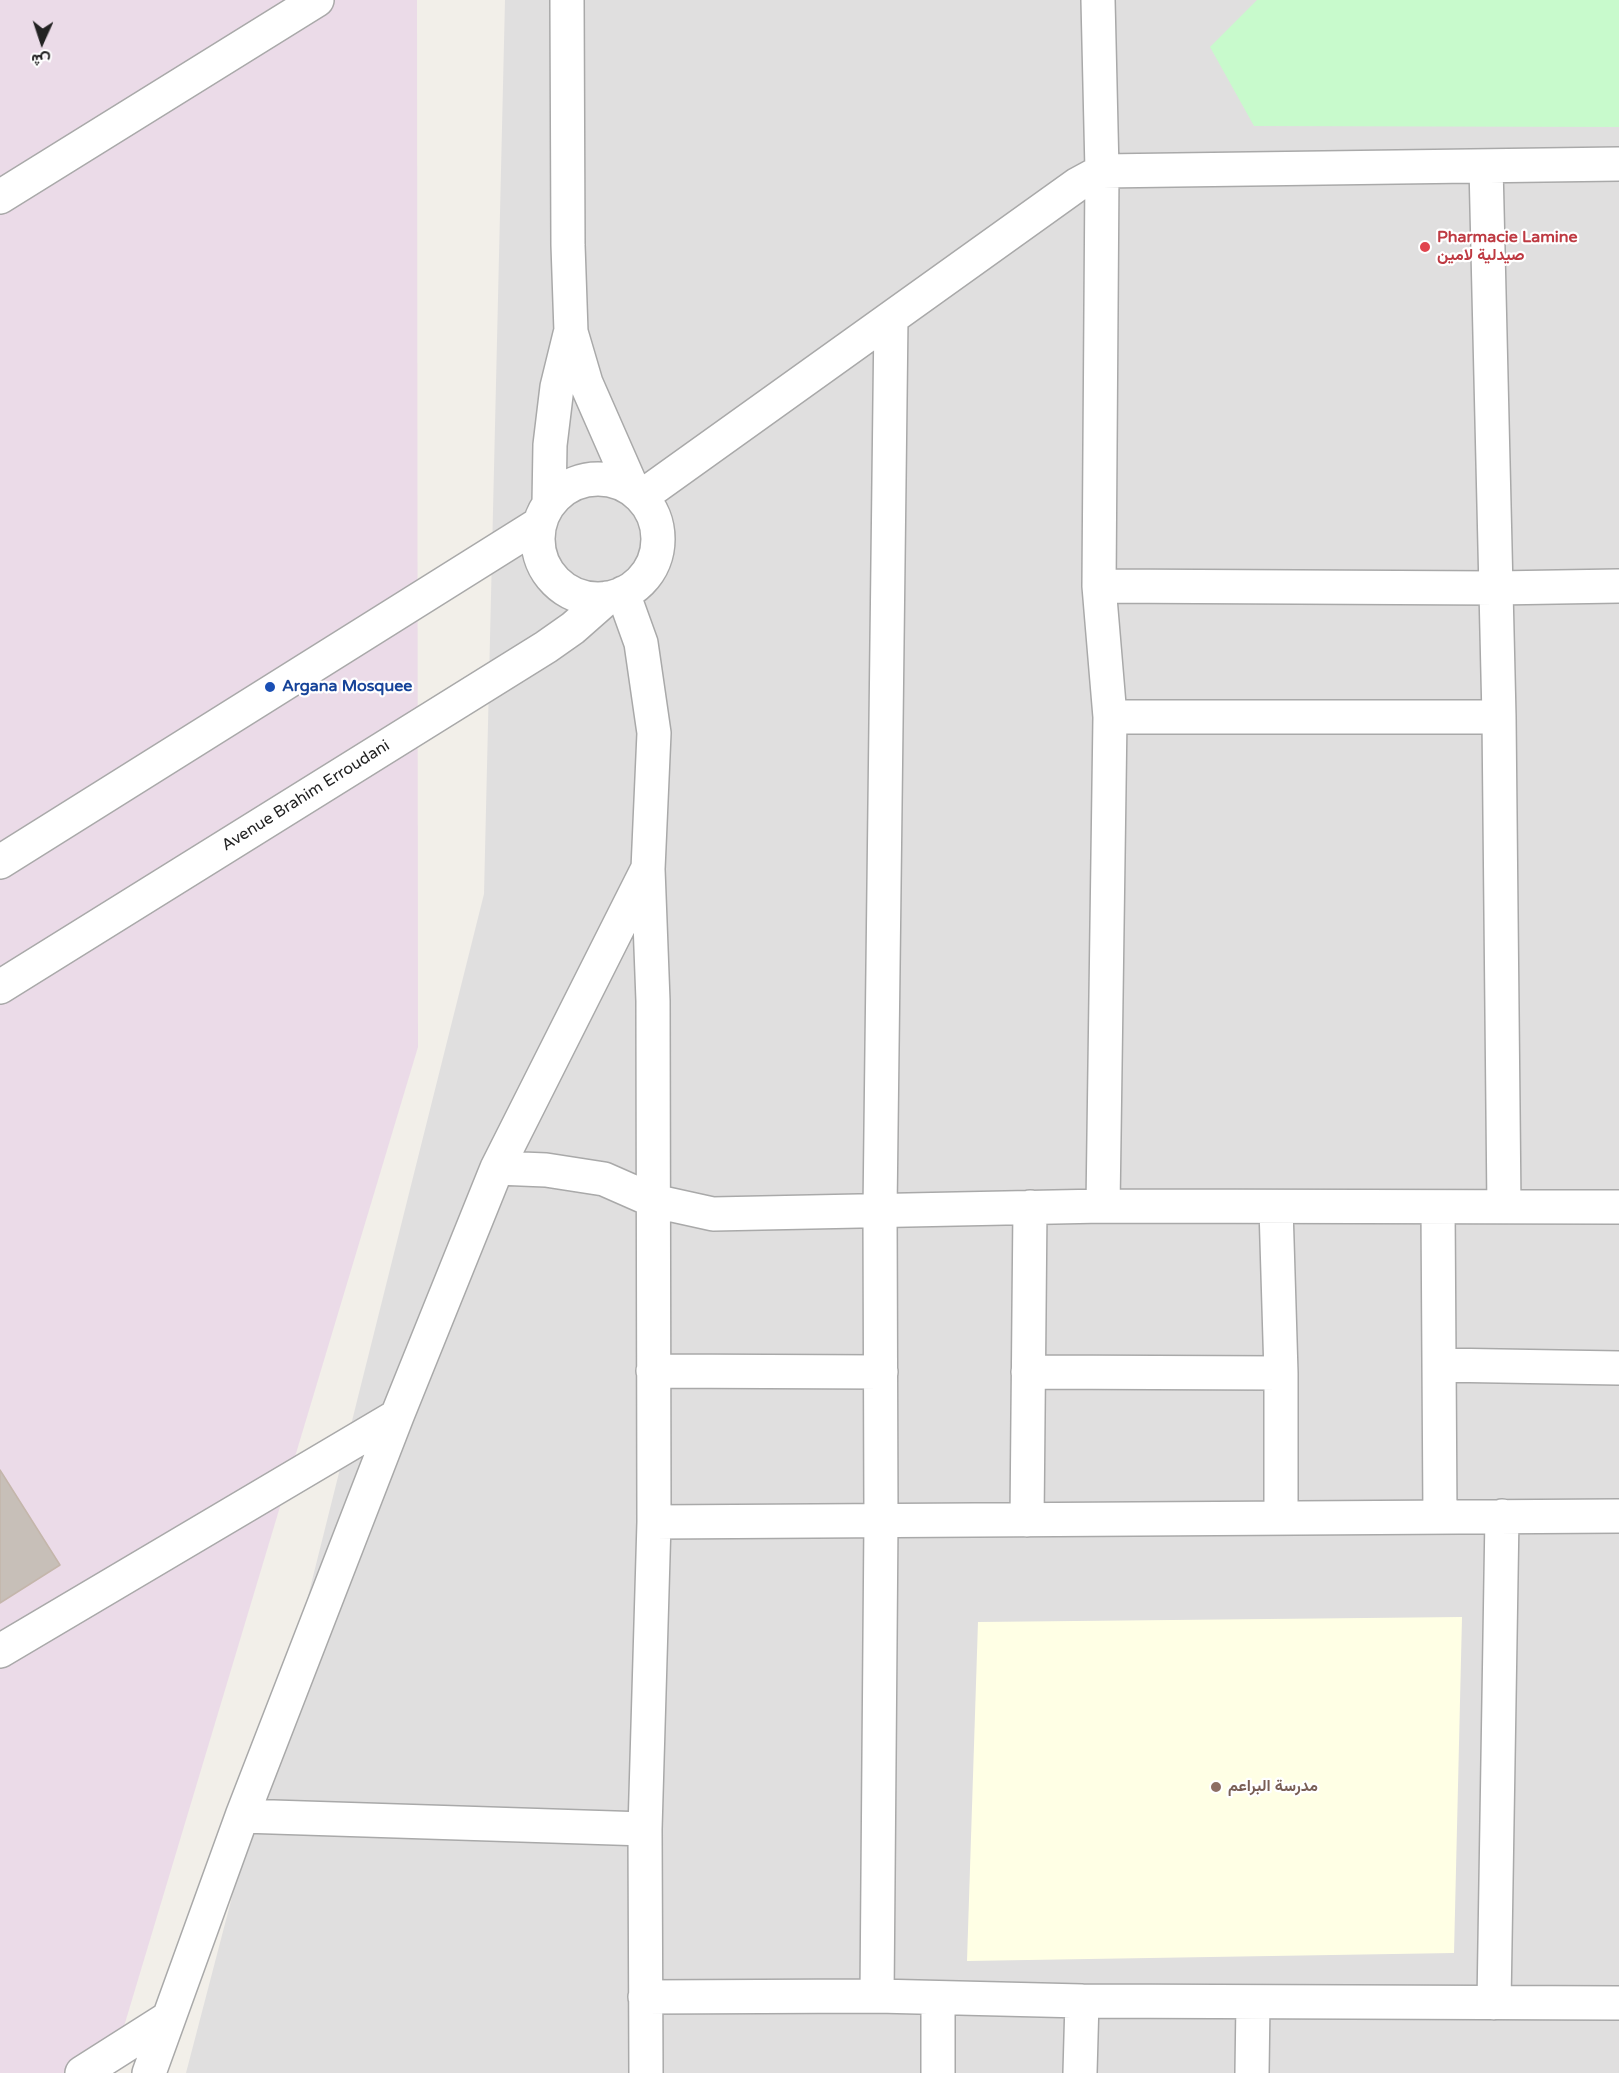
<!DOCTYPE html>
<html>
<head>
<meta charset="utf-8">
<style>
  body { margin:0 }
  #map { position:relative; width:1619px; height:2073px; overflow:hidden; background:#f2efe9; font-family:"Varela Round",Vazirmatn,sans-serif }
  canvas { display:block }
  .north { position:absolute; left:12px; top:12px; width:60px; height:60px; -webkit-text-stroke:4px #fff; paint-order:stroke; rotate:183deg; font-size:16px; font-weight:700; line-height:24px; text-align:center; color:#222 }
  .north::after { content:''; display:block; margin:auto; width:21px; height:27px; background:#222; clip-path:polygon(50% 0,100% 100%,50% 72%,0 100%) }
</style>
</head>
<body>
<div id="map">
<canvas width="1619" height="2073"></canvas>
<div class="north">ش</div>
</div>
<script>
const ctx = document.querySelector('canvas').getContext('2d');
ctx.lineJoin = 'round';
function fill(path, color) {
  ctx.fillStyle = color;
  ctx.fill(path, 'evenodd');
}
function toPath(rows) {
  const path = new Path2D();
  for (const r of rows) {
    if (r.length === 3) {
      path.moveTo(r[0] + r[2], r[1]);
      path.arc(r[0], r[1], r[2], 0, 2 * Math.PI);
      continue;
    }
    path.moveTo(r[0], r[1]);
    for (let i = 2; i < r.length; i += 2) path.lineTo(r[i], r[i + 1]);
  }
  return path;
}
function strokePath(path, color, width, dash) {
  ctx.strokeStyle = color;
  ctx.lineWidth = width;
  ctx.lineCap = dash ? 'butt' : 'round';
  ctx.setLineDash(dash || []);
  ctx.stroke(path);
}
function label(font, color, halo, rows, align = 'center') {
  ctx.font = font + ' "Varela Round",Vazirmatn,sans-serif';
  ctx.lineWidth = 4.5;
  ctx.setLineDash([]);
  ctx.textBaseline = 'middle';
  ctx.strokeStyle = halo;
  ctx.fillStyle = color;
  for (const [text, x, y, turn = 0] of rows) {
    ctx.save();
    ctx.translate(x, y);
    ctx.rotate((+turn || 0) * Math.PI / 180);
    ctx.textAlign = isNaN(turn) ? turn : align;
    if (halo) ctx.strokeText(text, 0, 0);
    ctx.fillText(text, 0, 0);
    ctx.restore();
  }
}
const residential = toPath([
  [505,0,1619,0,1619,2073,186,2073,250,1828,484,894]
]);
const industrial = toPath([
  [0,0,417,0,418,1047,110,2073,0,2073]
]);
const education = toPath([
  [1462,1617,1454,1953,967,1961,978,1622]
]);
const park = toPath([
  [1257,0,1619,0,1619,127,1254,126,1210,47]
]);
const building = toPath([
  [0,1470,60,1565,0,1603,0,1470]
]);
const minor = toPath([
  [567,0,568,245,571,332,586,383,633,490],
  [1098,0,1102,171,1099,586,1110,717,1103,1206],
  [1486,166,1499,717,1504,1207],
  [0,197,317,0],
  [598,539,60],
  [641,497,1078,184,1102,171,1619,164],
  [549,504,550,445,557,387,570,334],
  [1099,586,1496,588,1619,586],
  [623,593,641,643,654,733,648,869,653,1001,654,1522,645,1829,646,2073],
  [1110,717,1499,717],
  [0,862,539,524],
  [0,987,546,647,573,628,607,598],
  [497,1168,546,1170,604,1179,654,1201,713,1214,1103,1206,1619,1207],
  [1438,1207,1440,1517],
  [1276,1208,1281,1373,1281,1517],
  [1440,1365,1619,1368],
  [653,1371,881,1372],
  [1028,1372,1281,1373],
  [1027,1520,1030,1207],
  [654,1522,1619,1516],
  [0,1651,397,1416],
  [242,1816,645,1829],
  [877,1996,881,1521,880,1210,891,318],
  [645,1997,877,1996,1082,2001,1619,2003],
  [1494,2003,1502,1516],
  [82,2073,167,2019],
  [149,2073,242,1816,397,1416,497,1168,647,870],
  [938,2073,938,1998],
  [1080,2073,1082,2001],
  [1252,2073,1253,2002]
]);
const markers = [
  [1425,247,6,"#e0444e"],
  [270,687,6,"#1a4fb4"],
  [1216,1787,6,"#8d6e63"]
];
const healthNames = [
  ["Pharmacie Lamine",1437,238],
  ["صيدلية لامين",1437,256]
];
const transitNames = [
  ["Argana Mosquee",282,687]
];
const streetNames = [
  ["Avenue Brahim Erroudani",306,796,-32]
];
const educationNames = [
  ["مدرسة البراعم",1228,1787]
];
fill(residential, '#e0dfdf');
fill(industrial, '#ebdbe8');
fill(education, '#ffffe5');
fill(park, '#c8facc');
fill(building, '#c7bfb8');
strokePath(building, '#c4b6ab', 1.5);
strokePath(minor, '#a9a9a9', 36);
strokePath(minor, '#fff', 33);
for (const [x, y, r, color] of markers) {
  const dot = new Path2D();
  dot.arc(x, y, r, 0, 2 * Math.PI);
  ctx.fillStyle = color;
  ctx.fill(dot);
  strokePath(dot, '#fff', 2);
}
label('bold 16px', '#be3a42', '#fff', healthNames, 'left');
label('bold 16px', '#164399', '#fff', transitNames, 'left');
label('16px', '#222', '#fff', streetNames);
label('bold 16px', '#785e54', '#fff', educationNames, 'left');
</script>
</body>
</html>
